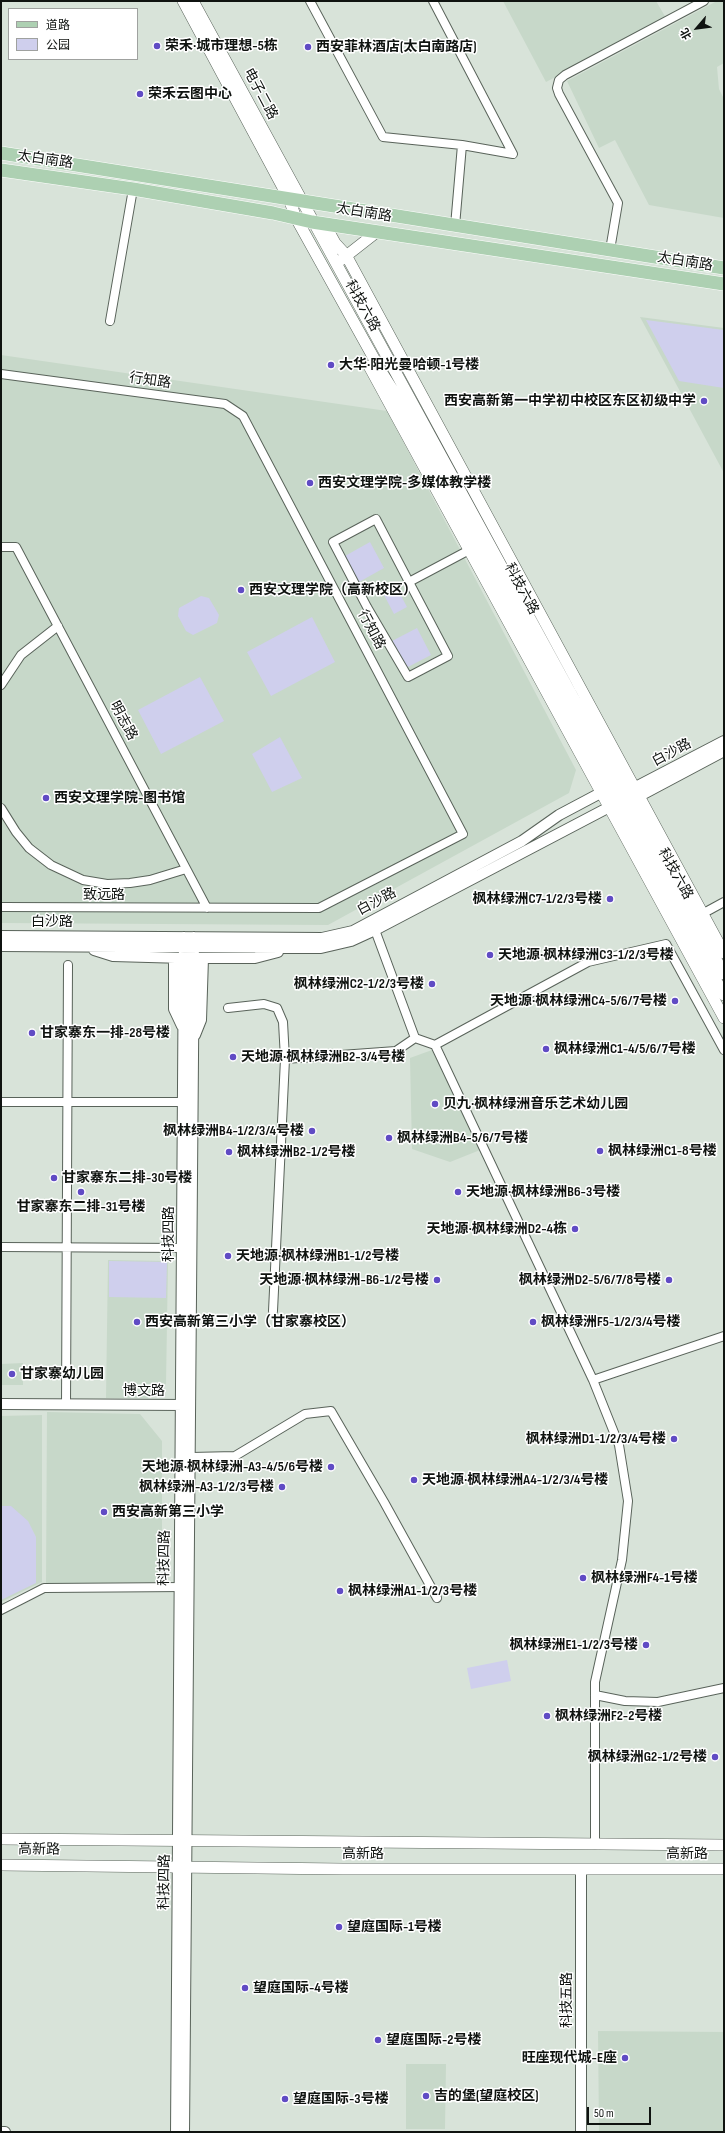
<!DOCTYPE html>
<html>
<head>
<meta charset="utf-8">
<style>
  body { margin:0 }
  #map { position:relative; width:725px; height:2133px; overflow:hidden; background:#d8e3d9; font-family:"Sofia Sans Condensed","Noto Sans SC",sans-serif }
  canvas { display:block }
  .frame { position:absolute; inset:0; border:2px solid #0f1310; pointer-events:none }
  .legend { position:absolute; left:8px; top:8px; width:130px; height:52px; box-sizing:border-box; background:#fff; border:1px solid #9fa19f; margin:0; padding:5px 7px; list-style:none; font-size:12px; color:#0f1310 }
  .legend li { display:flex; align-items:center; gap:8px; height:20px }
  .legend b { width:20px; border:1px solid #9fa19f }
  .north { position:absolute; left:677px; top:8px; width:40px; height:40px; -webkit-text-stroke:3px #fff; paint-order:stroke; rotate:242deg; font-size:11px; font-weight:700; line-height:16px; text-align:center; color:#0f1310 }
  .north::after { content:''; display:block; margin:auto; width:14px; height:18px; background:#0f1310; clip-path:polygon(50% 0,100% 100%,50% 72%,0 100%) }
  .scale { position:absolute; left:587px; top:2107px; width:64px; height:18px; box-sizing:border-box; border:2px solid #0f1310; border-top:0; padding-left:5px; font-size:12px; line-height:14px; white-space:nowrap; color:#0f1310; -webkit-text-stroke:3px #fff; paint-order:stroke }
</style>
</head>
<body>
<div id="map">
<canvas width="725" height="2133"></canvas>
<div class="frame"></div>
<ul class="legend">
<li><b style="height:5px;background:#add0b2"></b>道路</li>
<li><b style="height:11px;background:#cfcfed"></b>公园</li>
</ul>
<div class="north">北</div>
<div class="scale">50 m</div>
</div>
<script>
const ctx = document.querySelector('canvas').getContext('2d');
ctx.lineJoin = 'round';
function fill(path, color) {
  ctx.fillStyle = color;
  ctx.fill(path, 'evenodd');
}
function toPath(rows) {
  const path = new Path2D();
  for (const r of rows) {
    path.moveTo(r[0], r[1]);
    for (let i = 2; i < r.length; i += 2) path.lineTo(r[i], r[i + 1]);
  }
  return path;
}
function strokePath(path, color, width, dash) {
  ctx.strokeStyle = color;
  ctx.lineWidth = width;
  ctx.lineCap = dash ? 'butt' : 'round';
  ctx.setLineDash(dash || []);
  ctx.stroke(path);
}
function label(font, color, halo, rows, align = 'center') {
  ctx.font = font + ' "Sofia Sans Condensed","Noto Sans SC",sans-serif';
  ctx.lineWidth = 3;
  ctx.setLineDash([]);
  ctx.textBaseline = 'middle';
  ctx.strokeStyle = halo;
  ctx.fillStyle = color;
  for (const [text, x, y, turn = 0] of rows) {
    ctx.save();
    ctx.translate(x, y);
    ctx.rotate((+turn || 0) * Math.PI / 180);
    ctx.textAlign = isNaN(turn) ? turn : align;
    if (halo) ctx.strokeText(text, 0, 0);
    ctx.fillText(text, 0, 0);
    ctx.restore();
  }
}
const built = toPath([
  [503,1,656,1,666,18,546,82],
  [717,1,724,1,724,63,717,67,719,89,724,99,724,218,649,205,615,140,599,148,567,81],
  [640,317,724,328,724,473],
  [1,355,387,411,576,770,569,793,328,925,1,923],
  [432,1050,480,1150,450,1162,412,1149,410,1058],
  [108,1260,168,1261,166,1384,147,1398,106,1398],
  [23,1363,23,1385,1,1385,1,1364],
  [47,1412,140,1414,162,1441,162,1582,46,1584],
  [42,1415,42,1582,1,1602,1,1416],
  [598,2031,724,2032,724,2132,599,2132],
  [406,2064,446,2064,445,2129,406,2129]
]);
const green = toPath([
  [646,320,724,330,724,388,679,381],
  [370,542,384,568,359,582,345,556],
  [397,588,407,607,394,614,384,595],
  [201,596,209,598,219,615,217,623,193,635,186,631,178,616,179,608],
  [312,617,335,662,271,696,247,652],
  [417,628,431,655,406,668,392,641],
  [200,677,224,721,161,754,138,710],
  [280,737,302,778,272,792,252,754],
  [109,1261,167,1262,166,1298,109,1297],
  [1,1506,11,1506,28,1521,36,1537,36,1583,1,1600],
  [507,1660,511,1681,471,1689,467,1668]
]);
const minor = toPath([
  [310,1,383,137,462,145,513,154,433,1],
  [455,226,462,145],
  [610,250,618,203,559,94,557,88,559,80,565,75,704,1],
  [110,321,133,189],
  [1,374,225,404,243,416,463,834,319,908,1,907],
  [1,547,16,547,207,908],
  [409,582,448,656,408,677,367,607,333,542,376,519,409,582,473,548],
  [1,685,21,655,58,626],
  [1,808,16,832,29,848,51,865,83,880,107,884,130,883,150,880,186,869],
  [702,914,724,902],
  [375,930,415,1038,435,1045,593,1380,619,1445,628,1501,622,1560,595,1682,595,1845],
  [228,1008,264,1004,277,1008,283,1022,285,1059,273,1311],
  [435,1045,588,962,666,944,724,1050],
  [285,1059,396,1051,415,1038],
  [1,1102,183,1102],
  [1,1247,183,1248],
  [593,1380,724,1336],
  [66,1405,68,965],
  [191,1457,235,1456,305,1414,331,1411,384,1502,437,1598],
  [1,1610,44,1588,185,1587],
  [595,1695,625,1701,658,1702,724,1688]
]);
const tertiary = toPath([
  [628,791,724,741],
  [632,800,724,751],
  [1,936,322,938,353,931,522,841,559,815,608,789],
  [1,946,321,948,351,941,375,930,617,803],
  [94,950,113,956,184,958,255,958,278,952],
  [174,958,174,1009,182,1026],
  [195,1035,201,1020,203,958],
  [1,1404,187,1405],
  [1,2132,5,2132],
  [176,2132,184,937],
  [184,2132,194,937],
  [581,2132,581,1869]
]);
const secondary = toPath([
  [183,1,289,199,296,218,382,373,406,411,724,995],
  [193,1,724,974],
  [324,223,335,243,346,255,724,953],
  [341,260,378,231],
  [369,366,724,1018],
  [1,1839,724,1845],
  [1,1865,343,1869,724,1869]
]);
const primary = toPath([
  [1,153,724,268],
  [1,170,133,189,273,213,312,222,724,284]
]);
const markers = [
  [157,46,4,"#604bc4"],
  [308,47,4,"#604bc4"],
  [140,94,4,"#604bc4"],
  [331,365,4,"#604bc4"],
  [704,401,4,"#604bc4"],
  [310,483,4,"#604bc4"],
  [241,590,4,"#604bc4"],
  [46,798,4,"#604bc4"],
  [610,899,4,"#604bc4"],
  [490,955,4,"#604bc4"],
  [432,984,4,"#604bc4"],
  [675,1001,4,"#604bc4"],
  [32,1033,4,"#604bc4"],
  [546,1049,4,"#604bc4"],
  [233,1057,4,"#604bc4"],
  [435,1104,4,"#604bc4"],
  [312,1131,4,"#604bc4"],
  [389,1138,4,"#604bc4"],
  [600,1151,4,"#604bc4"],
  [229,1152,4,"#604bc4"],
  [54,1178,4,"#604bc4"],
  [81,1192,4,"#604bc4"],
  [458,1192,4,"#604bc4"],
  [575,1229,4,"#604bc4"],
  [228,1256,4,"#604bc4"],
  [437,1280,4,"#604bc4"],
  [669,1280,4,"#604bc4"],
  [137,1322,4,"#604bc4"],
  [533,1322,4,"#604bc4"],
  [12,1374,4,"#604bc4"],
  [674,1439,4,"#604bc4"],
  [331,1467,4,"#604bc4"],
  [414,1480,4,"#604bc4"],
  [282,1487,4,"#604bc4"],
  [104,1512,4,"#604bc4"],
  [583,1578,4,"#604bc4"],
  [340,1591,4,"#604bc4"],
  [646,1645,4,"#604bc4"],
  [547,1716,4,"#604bc4"],
  [715,1757,4,"#604bc4"],
  [339,1927,4,"#604bc4"],
  [245,1988,4,"#604bc4"],
  [378,2040,4,"#604bc4"],
  [625,2058,4,"#604bc4"],
  [426,2096,4,"#604bc4"],
  [285,2099,4,"#604bc4"]
];
const poiNames = [
  ["荣禾·城市理想-5栋",165,46],
  ["西安菲林酒店(太白南路店)",316,47],
  ["荣禾云图中心",148,94],
  ["大华·阳光曼哈顿-1号楼",339,365],
  ["西安高新第一中学初中校区东区初级中学",696,401,"right"],
  ["西安文理学院-多媒体教学楼",318,483],
  ["西安文理学院（高新校区）",249,590],
  ["西安文理学院-图书馆",54,798],
  ["枫林绿洲C7-1/2/3号楼",602,899,"right"],
  ["天地源·枫林绿洲C3-1/2/3号楼",498,955],
  ["枫林绿洲C2-1/2/3号楼",424,984,"right"],
  ["天地源·枫林绿洲C4-5/6/7号楼",667,1001,"right"],
  ["甘家寨东一排-28号楼",40,1033],
  ["枫林绿洲C1-4/5/6/7号楼",554,1049],
  ["天地源·枫林绿洲B2-3/4号楼",241,1057],
  ["贝九·枫林绿洲音乐艺术幼儿园",443,1104],
  ["枫林绿洲B4-1/2/3/4号楼",304,1131,"right"],
  ["枫林绿洲B4-5/6/7号楼",397,1138],
  ["枫林绿洲C1-8号楼",608,1151],
  ["枫林绿洲B2-1/2号楼",237,1152],
  ["甘家寨东二排-30号楼",62,1178],
  ["天地源·枫林绿洲B6-3号楼",466,1192],
  ["甘家寨东二排-31号楼",81,1207,"center"],
  ["天地源·枫林绿洲D2-4栋",567,1229,"right"],
  ["天地源·枫林绿洲B1-1/2号楼",236,1256],
  ["天地源·枫林绿洲-B6-1/2号楼",429,1280,"right"],
  ["枫林绿洲D2-5/6/7/8号楼",661,1280,"right"],
  ["西安高新第三小学（甘家寨校区）",145,1322],
  ["枫林绿洲F5-1/2/3/4号楼",541,1322],
  ["甘家寨幼儿园",20,1374],
  ["枫林绿洲D1-1/2/3/4号楼",666,1439,"right"],
  ["天地源·枫林绿洲-A3-4/5/6号楼",323,1467,"right"],
  ["天地源·枫林绿洲A4-1/2/3/4号楼",422,1480],
  ["枫林绿洲-A3-1/2/3号楼",274,1487,"right"],
  ["西安高新第三小学",112,1512],
  ["枫林绿洲F4-1号楼",591,1578],
  ["枫林绿洲A1-1/2/3号楼",348,1591],
  ["枫林绿洲E1-1/2/3号楼",638,1645,"right"],
  ["枫林绿洲F2-2号楼",555,1716],
  ["枫林绿洲G2-1/2号楼",707,1757,"right"],
  ["望庭国际-1号楼",347,1927],
  ["望庭国际-4号楼",253,1988],
  ["望庭国际-2号楼",386,2040],
  ["旺座现代城-E座",617,2058,"right"],
  ["吉的堡(望庭校区)",434,2096],
  ["望庭国际-3号楼",293,2099]
];
const streetNames = [
  ["电子二路",260,94,62],
  ["太白南路",45,160,8],
  ["太白南路",364,213,9],
  ["太白南路",685,262,9],
  ["科技六路",362,306,61],
  ["行知路",150,381,8],
  ["科技六路",521,589,62],
  ["行知路",371,630,62],
  ["明志路",123,721,62],
  ["白沙路",672,753,-28],
  ["科技六路",675,874,61],
  ["致远路",104,895],
  ["白沙路",377,902,-28],
  ["白沙路",52,922],
  ["科技四路",169,1234,-90],
  ["博文路",144,1391],
  ["科技四路",165,1558,-89],
  ["高新路",39,1850,1],
  ["高新路",363,1854],
  ["高新路",687,1854],
  ["科技四路",165,1882,-89],
  ["科技五路",567,2000,-90]
];
fill(built, '#c7d8c9');
fill(green, '#cfcfed');
strokePath(minor, '#59635a', 10);
strokePath(tertiary, '#59635a', 12);
strokePath(secondary, '#59635a', 12);
strokePath(primary, '#fff', 14);
strokePath(minor, '#fff', 8);
strokePath(tertiary, '#fff', 10);
strokePath(secondary, '#fff', 11);
strokePath(primary, '#add0b2', 13);
for (const [x, y, r, color] of markers) {
  const dot = new Path2D();
  dot.arc(x, y, r, 0, 2 * Math.PI);
  ctx.fillStyle = color;
  ctx.fill(dot);
  strokePath(dot, '#fff', 1.5);
}
label('bold 14px', '#0f1310', '#fff', poiNames, 'left');
label('14px', '#0f1310', '#fff', streetNames);
</script>
</body>
</html>
